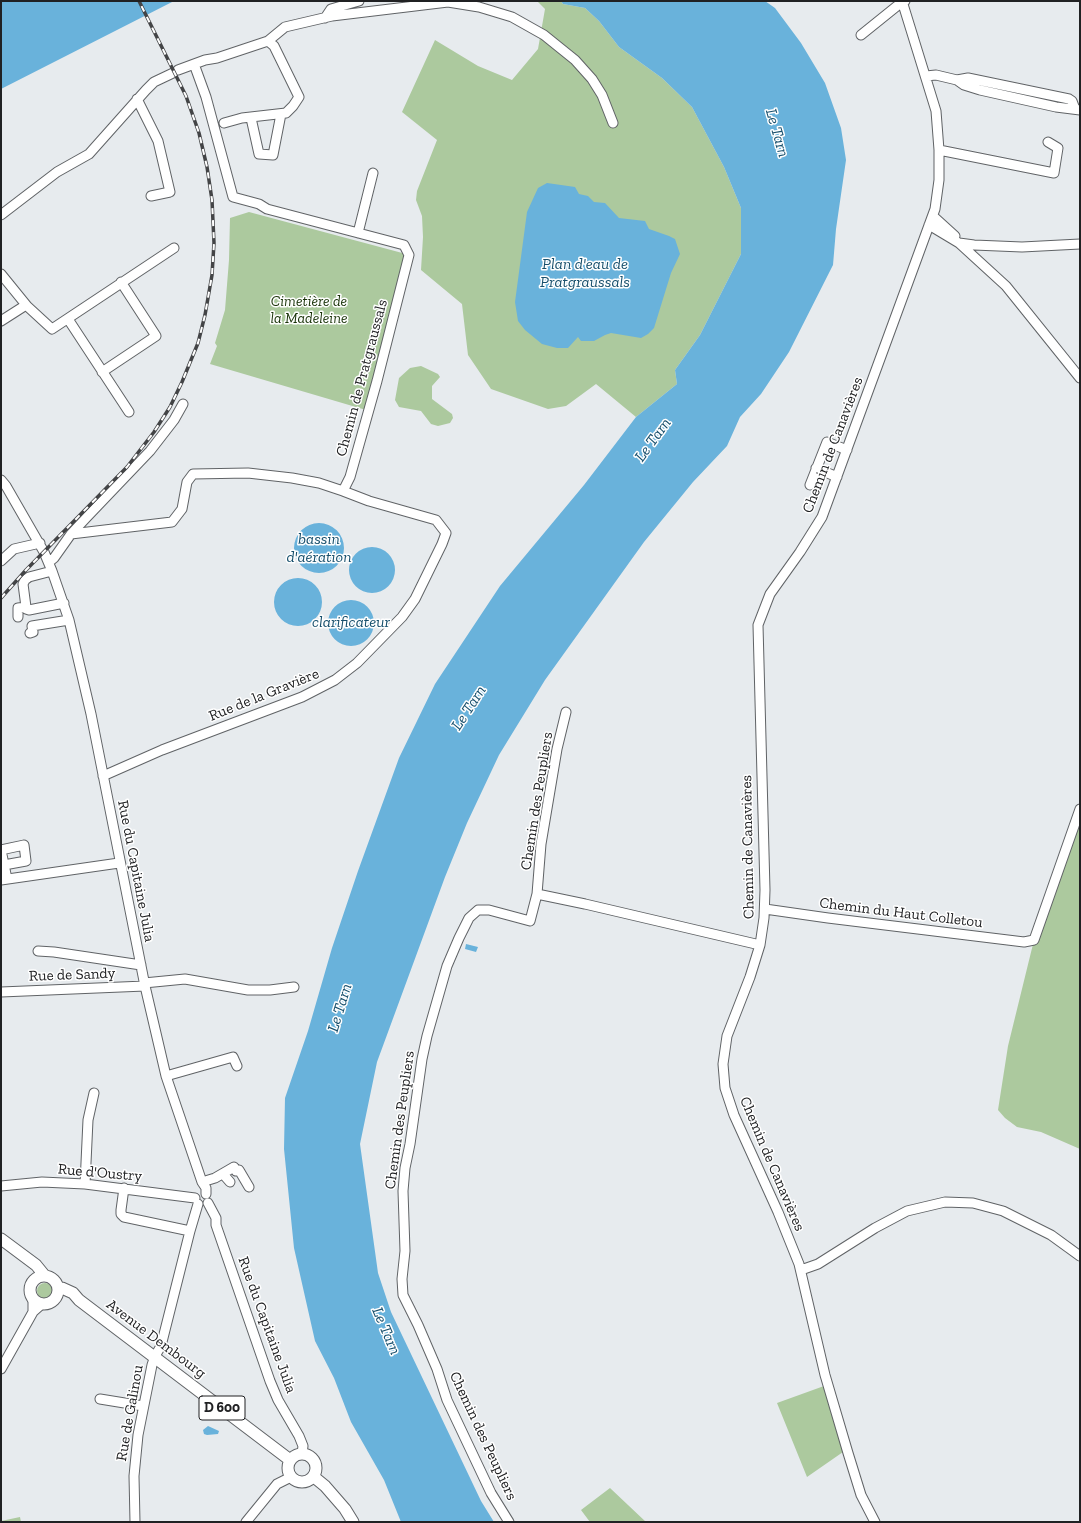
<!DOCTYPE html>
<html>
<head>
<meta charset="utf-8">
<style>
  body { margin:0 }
  #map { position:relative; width:1081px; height:1523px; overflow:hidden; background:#e7ebee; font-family:"Zilla Slab",serif }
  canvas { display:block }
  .frame { position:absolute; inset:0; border:2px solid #202123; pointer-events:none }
</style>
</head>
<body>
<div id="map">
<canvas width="1081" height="1523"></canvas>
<div class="frame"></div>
</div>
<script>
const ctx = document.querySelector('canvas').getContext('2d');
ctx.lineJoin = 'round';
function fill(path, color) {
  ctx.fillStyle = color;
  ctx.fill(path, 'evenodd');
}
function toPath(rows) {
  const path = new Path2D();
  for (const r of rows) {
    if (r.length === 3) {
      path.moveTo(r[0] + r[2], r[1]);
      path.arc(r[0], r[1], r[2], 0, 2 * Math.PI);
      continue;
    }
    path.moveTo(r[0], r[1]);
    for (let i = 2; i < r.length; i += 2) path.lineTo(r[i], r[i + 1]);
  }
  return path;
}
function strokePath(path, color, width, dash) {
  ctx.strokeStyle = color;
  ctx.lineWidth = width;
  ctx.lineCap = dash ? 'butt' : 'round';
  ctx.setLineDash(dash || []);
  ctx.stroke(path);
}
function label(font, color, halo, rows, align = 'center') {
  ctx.font = font + ' "Zilla Slab",serif';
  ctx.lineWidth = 3;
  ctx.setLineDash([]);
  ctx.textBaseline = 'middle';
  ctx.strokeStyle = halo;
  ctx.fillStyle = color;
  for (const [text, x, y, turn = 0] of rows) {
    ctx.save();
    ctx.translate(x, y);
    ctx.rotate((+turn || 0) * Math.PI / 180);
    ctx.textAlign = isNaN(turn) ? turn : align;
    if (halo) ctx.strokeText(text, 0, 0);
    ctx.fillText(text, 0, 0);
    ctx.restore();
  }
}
const green = toPath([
  [537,1,561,1,563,4,585,8,599,21,619,47,662,78,692,107,724,167,741,208,741,254,700,335,675,370,677,384,636,417,596,384,566,406,548,409,491,389,468,355,462,304,421,270,423,237,422,216,416,200,417,191,437,140,402,112,435,40,478,66,512,80,538,49,545,9],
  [249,212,406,254,366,410,210,364,217,346,215,343,225,310,229,260,230,218],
  [421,366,438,374,440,377,432,386,432,399,452,414,453,418,450,423,438,426,431,424,421,411,399,407,395,400,399,378,410,368],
  [1080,809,1080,1149,1041,1132,1017,1127,1005,1118,998,1110,1008,1046,1034,940],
  [45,1291,8],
  [824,1386,843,1452,807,1477,777,1403],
  [610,1488,646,1522,590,1522,581,1510],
  [20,1517,21,1522,1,1522,1,1521]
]);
const water = toPath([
  [1,1,174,1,1,89],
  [561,1,765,1,775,8,801,43,825,83,841,128,846,160,836,229,833,265,789,352,761,394,740,417,727,446,693,482,644,542,545,680,499,755,467,823,445,877,377,1062,360,1144,378,1273,391,1312,481,1501,494,1522,401,1522,384,1480,351,1422,334,1378,315,1341,294,1248,284,1149,285,1098,308,1031,332,948,358,871,399,758,435,684,500,586,584,485,636,417,677,384,675,370,700,335,741,254,741,208,724,167,692,107,662,78,619,47,599,21,585,8,563,4],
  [547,183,575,187,579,194,588,196,594,202,605,203,619,218,645,221,649,229,669,236,675,239,680,254,671,273,654,328,648,334,641,338,611,333,605,335,594,341,581,341,578,337,568,348,557,348,542,344,525,330,518,321,515,302,527,212,538,188],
  [319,548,25],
  [372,570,23],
  [298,602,24],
  [351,623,23],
  [466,944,478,947,476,952,465,949],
  [208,1426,219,1431,218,1434,207,1435,204,1434,203,1430]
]);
const minor = toPath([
  [325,18,331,9,359,1],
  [861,35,897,6,905,1],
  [178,70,205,60,217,58,268,41,285,27,332,16,448,2,479,7,512,17,544,35,575,60,592,79,602,95,613,123],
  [926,76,936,75,957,80,964,85,980,90,1056,107,1080,110],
  [957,80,968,78,1069,99,1072,101,1075,109],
  [137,99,158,141,170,192,151,196],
  [251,118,259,154,273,155,281,114],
  [224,123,242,118,286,113,293,106,299,97,274,46,268,41],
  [939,150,1054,173,1058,148,1048,142],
  [1,215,57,172,89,154,146,90,154,82,173,73],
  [933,216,955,236],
  [929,225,959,243,974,245,1022,247,1080,244],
  [358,233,373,173],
  [959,243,1006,286,1080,378],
  [1,274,27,306,52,329,174,248],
  [68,319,129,412],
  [1,321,26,305],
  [102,372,156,336,121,282],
  [816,468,837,477],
  [1,480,6,486,44,552,52,571,69,620,91,714,145,986,166,1076,202,1182,206,1188,206,1194],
  [810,485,827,442,847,450],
  [71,534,172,522,182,509,187,482,193,474,248,473,292,478,319,483,343,491,350,477,377,381,409,255,404,245,267,209,259,204,233,197,206,97,194,64],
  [1,561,14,549,40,543],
  [49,562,54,558,71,534,86,518,150,451,174,420,183,404],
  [26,607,23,584,25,580,29,577,52,571],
  [18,617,18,608,26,607,26,609,29,610,64,603],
  [30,633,33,632,32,626,69,620],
  [566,712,557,749,541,844,537,894,585,904,760,945],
  [103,776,162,750,302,697,335,680,357,663,402,617,415,599,442,544,446,533,436,520,369,501,343,491],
  [4,865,26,861,24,845,1,850,7,879],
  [1,880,119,863],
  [765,909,828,918,1024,942,1034,940,1080,809],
  [38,951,54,952,141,965],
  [144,983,185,979,248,990,270,990,294,987],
  [1,992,145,986],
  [166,1076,233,1057,237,1066],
  [223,1174,230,1182],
  [202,1182,215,1178,234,1167,236,1171,239,1170,249,1187],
  [85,1184,88,1120,94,1093],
  [1,1186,42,1182,85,1184,195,1198],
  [124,1188,121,1210,121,1214,124,1217,190,1231],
  [208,1203,216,1218,216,1225,270,1381,278,1400,299,1436,303,1446,302,1454],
  [801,1270,818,1264,875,1228,907,1211,945,1202,973,1203,1003,1211,1051,1235,1080,1256],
  [33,1312,33,1300],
  [1,1369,33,1312,42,1304],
  [100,1399,143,1406],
  [135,1522,134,1476,138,1435,152,1365,155,1356,161,1346,190,1231,198,1204],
  [246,1522,277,1484,291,1477],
  [509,1522,491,1493,447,1400,437,1369,418,1325,403,1295,402,1279,405,1251,403,1191,405,1168,410,1144,422,1059,427,1036,447,966,459,938,469,918,478,910,489,910,530,921,537,894],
  [875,1522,861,1495,848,1453,825,1375,799,1264,778,1212,734,1115,725,1088,723,1064,727,1036,750,977,760,945,764,918,765,890,758,625,770,594,800,552,822,517,935,209,939,180,939,150,936,111,902,1]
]);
const major = toPath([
  [1,1239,36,1265,45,1276],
  [44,1290,14],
  [58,1288,62,1288,73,1293,79,1300,290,1460],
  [302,1468,14],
  [314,1477,325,1486,345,1509,353,1522]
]);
const rail = toPath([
  [1,598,26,570,127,467,154,432,170,407,182,382,198,343,205,315,212,275,214,243,212,200,207,167,199,133,186,96,139,1]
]);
const shields = [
  [222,1408,46]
];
const shieldNames = [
  ["D 600",222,1408]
];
const parkNames = [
  ["Cimetière de",309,302],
  ["la Madeleine",309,319]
];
const streetNames = [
  ["Chemin de Pratgraussals",362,378,-75],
  ["Chemin de Canavières",833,445,-69],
  ["Rue de la Gravière",264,695,-22],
  ["Chemin des Peupliers",537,801,-81],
  ["Chemin de Canavières",748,847,-91],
  ["Rue du Capitaine Julia",136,871,79],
  ["Chemin du Haut Colletou",901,913,7],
  ["Rue de Sandy",72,975,-2],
  ["Chemin des Peupliers",400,1120,-82],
  ["Chemin de Canavières",772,1164,67],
  ["Rue d'Oustry",100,1173,5],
  ["Rue du Capitaine Julia",267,1325,70],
  ["Avenue Dembourg",156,1339,37],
  ["Rue de Galinou",130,1413,-80],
  ["Chemin des Peupliers",483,1436,65]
];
const waterNames = [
  ["Le Tarn",777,133,74],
  ["Plan d'eau de",585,264],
  ["Pratgraussals",585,282],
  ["Le Tarn",653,440,-54],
  ["bassin",319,539],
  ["d'aération",319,557],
  ["clarificateur",351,622],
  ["Le Tarn",469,708,-57],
  ["Le Tarn",340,1008,-73],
  ["Le Tarn",386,1331,67]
];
fill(green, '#acc99e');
fill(water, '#69b2db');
strokePath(minor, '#606366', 11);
strokePath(major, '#606366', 13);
strokePath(minor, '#fff', 9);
strokePath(major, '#fff', 11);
strokePath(rail, '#434446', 3.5);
strokePath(rail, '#fff', 2, [6]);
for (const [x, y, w] of shields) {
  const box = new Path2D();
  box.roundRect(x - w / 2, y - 12, w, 24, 3);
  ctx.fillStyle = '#fff';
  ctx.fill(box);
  strokePath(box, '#202123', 1);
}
label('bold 14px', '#202123', null, shieldNames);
label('italic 15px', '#183207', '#fff', parkNames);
label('15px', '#202123', '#fff', streetNames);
label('italic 16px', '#18506d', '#fff', waterNames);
</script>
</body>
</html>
